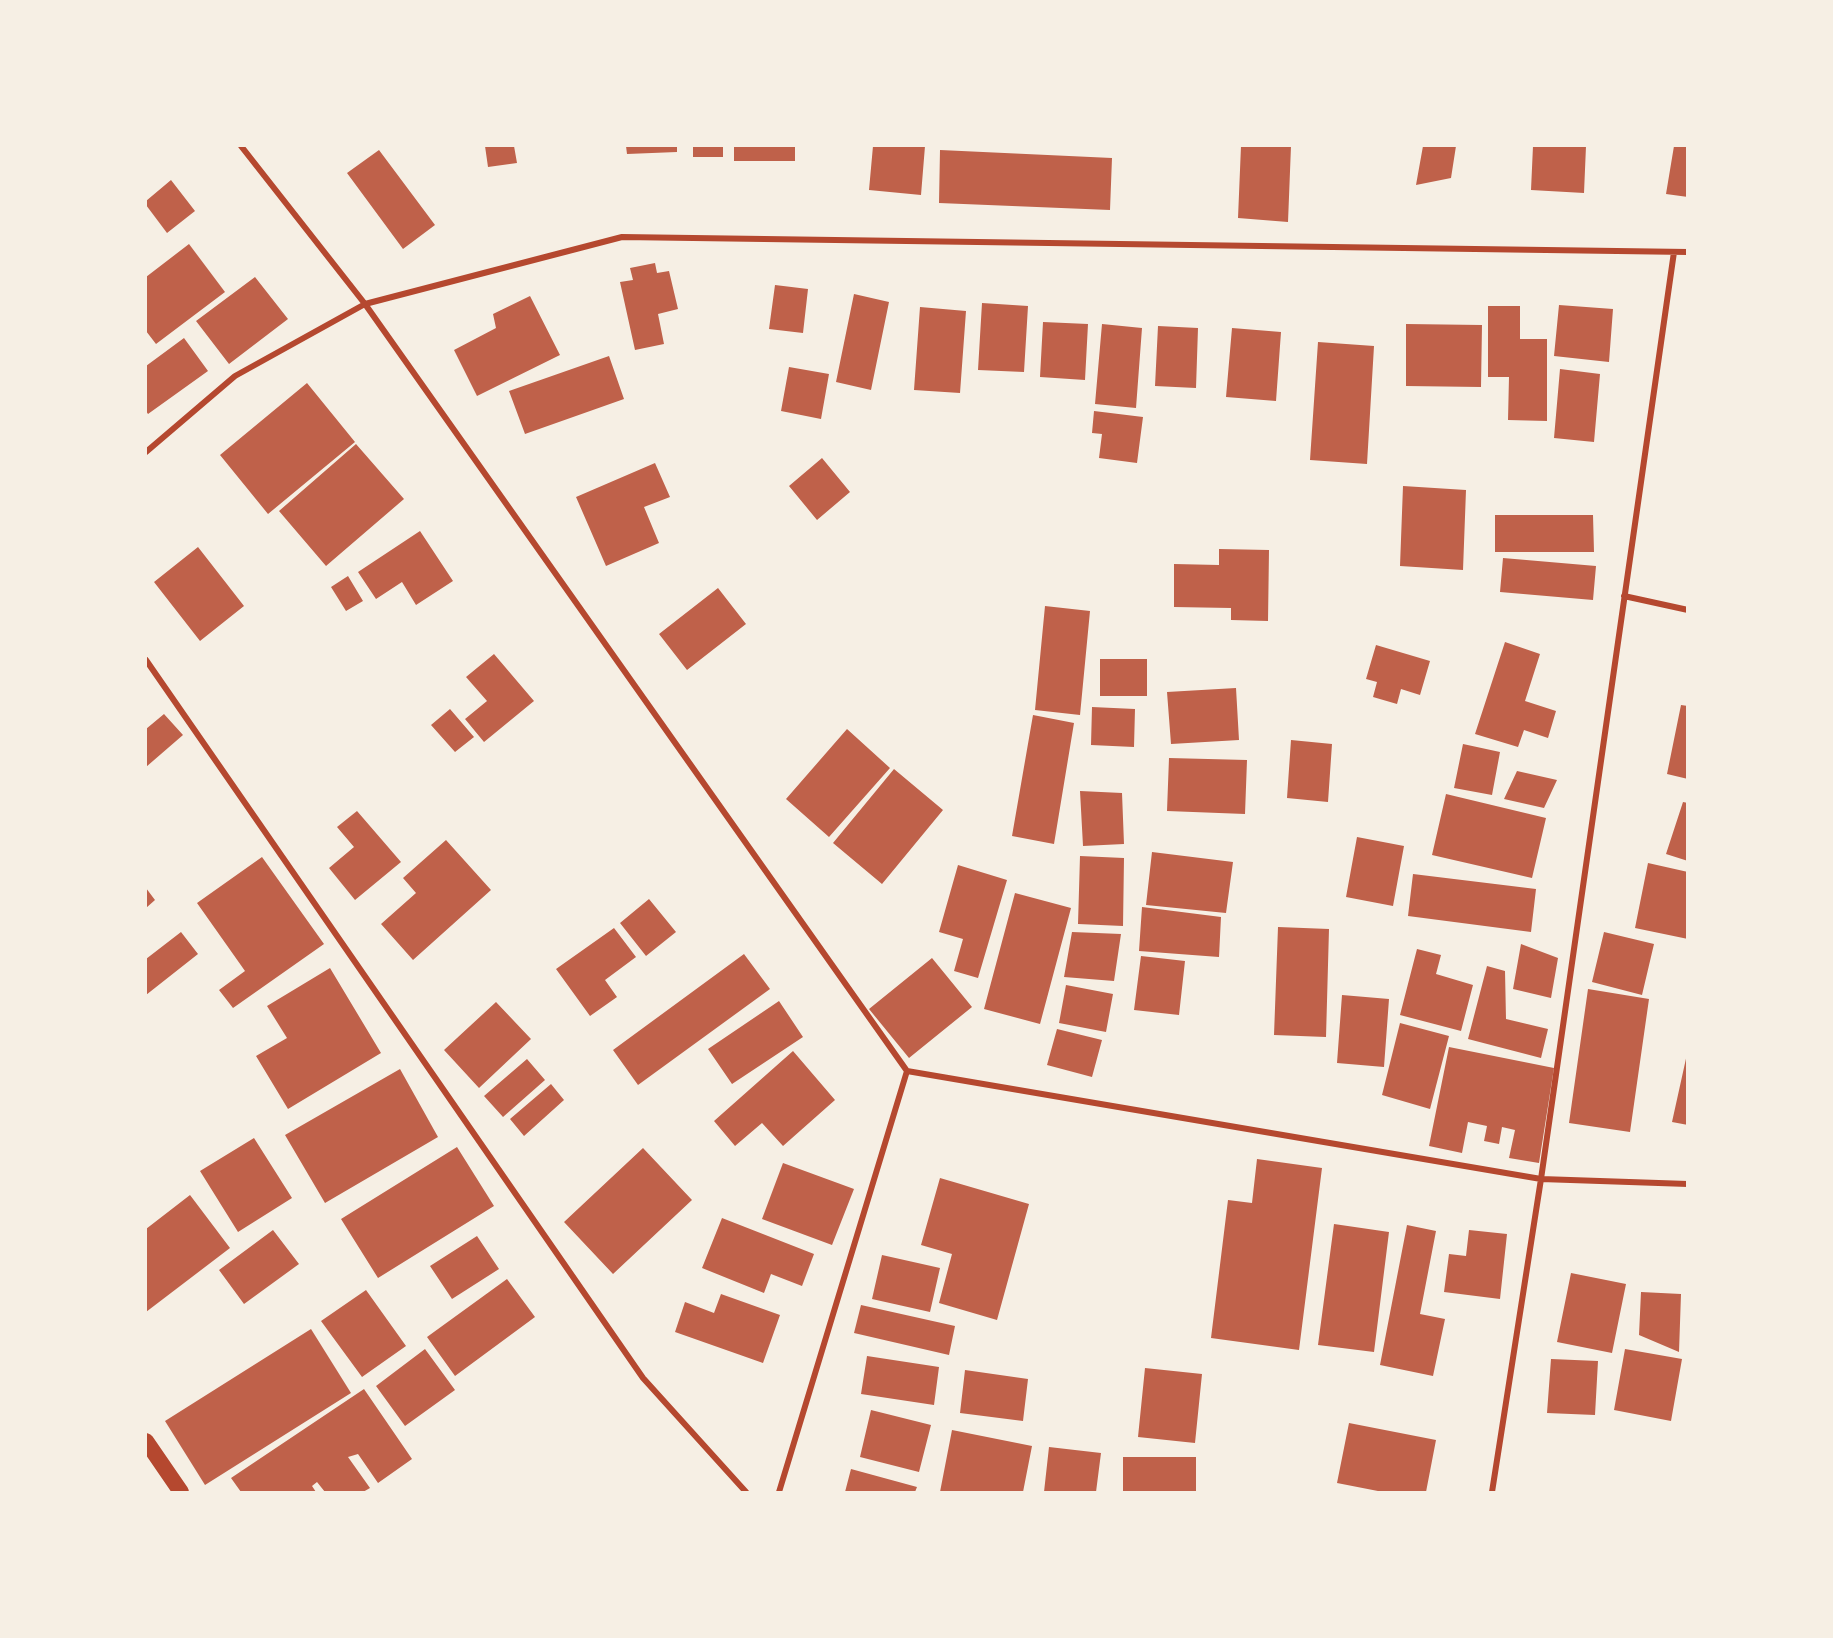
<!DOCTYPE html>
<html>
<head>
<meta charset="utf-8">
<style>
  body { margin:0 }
  #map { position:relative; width:1833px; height:1638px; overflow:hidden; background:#f6efe4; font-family:"Alegreya Sans",sans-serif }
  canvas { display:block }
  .frame { position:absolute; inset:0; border:147px solid #f6efe4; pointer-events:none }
</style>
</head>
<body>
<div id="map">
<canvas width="1833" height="1638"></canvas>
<div class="frame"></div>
</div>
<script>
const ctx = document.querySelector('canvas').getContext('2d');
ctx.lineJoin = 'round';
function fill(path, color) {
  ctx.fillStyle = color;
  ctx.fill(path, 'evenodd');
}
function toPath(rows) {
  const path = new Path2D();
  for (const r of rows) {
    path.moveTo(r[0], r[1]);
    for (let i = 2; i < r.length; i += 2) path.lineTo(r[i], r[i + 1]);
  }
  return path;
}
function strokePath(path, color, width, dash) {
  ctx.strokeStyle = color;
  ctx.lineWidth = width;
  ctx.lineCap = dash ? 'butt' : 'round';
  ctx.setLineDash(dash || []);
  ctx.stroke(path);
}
const building = toPath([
  [485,146,514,146,517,163,488,167],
  [626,146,677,146,677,152,627,154],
  [693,146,723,146,723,157,693,157],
  [734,146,795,146,795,161,734,161],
  [873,146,925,146,921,195,869,190],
  [1241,146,1291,146,1288,222,1238,218],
  [1423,146,1456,146,1451,178,1416,185],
  [1533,146,1586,146,1584,193,1531,190],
  [1674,146,1688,146,1688,197,1666,194],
  [379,150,435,225,403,249,347,173],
  [940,150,1112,158,1110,210,939,203],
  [171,180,195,211,167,233,146,205,146,201],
  [189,244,225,292,156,344,146,331,146,277],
  [655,263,657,273,669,271,678,309,658,314,664,344,635,350,620,282,633,280,630,268],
  [255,277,288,319,229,364,196,321],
  [775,285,808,289,803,333,769,329],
  [854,294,889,302,871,390,836,382],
  [530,296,560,355,477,396,454,350,496,328,493,314],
  [982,303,1028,306,1024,372,978,370],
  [1559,305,1613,309,1609,362,1554,356],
  [1488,306,1520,306,1520,339,1547,339,1547,421,1508,420,1509,377,1488,377],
  [920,307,966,311,960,393,914,390],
  [1043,322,1088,324,1085,380,1040,377],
  [1102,324,1142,328,1136,408,1095,404],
  [1406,324,1482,325,1481,387,1406,386],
  [1158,326,1198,328,1196,388,1155,386],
  [1232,328,1281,332,1276,401,1226,397],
  [184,338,208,371,148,414,146,411,146,366],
  [1318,342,1374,346,1367,464,1310,460],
  [609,356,624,399,525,434,509,391],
  [789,367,829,374,821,419,781,411],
  [1560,369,1600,374,1594,442,1554,438],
  [307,383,355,442,268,514,220,455],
  [1094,411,1143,417,1137,463,1099,458,1102,434,1092,433],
  [356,444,404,499,326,566,279,511],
  [822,458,850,492,817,520,789,486],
  [655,463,670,497,644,507,659,543,606,566,576,497],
  [1403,486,1466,490,1463,570,1400,566],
  [1495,515,1593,515,1594,552,1495,552],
  [420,531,453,581,416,605,402,582,376,599,358,572],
  [198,547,244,606,200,641,154,582],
  [1219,549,1269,550,1268,621,1231,620,1231,608,1174,607,1174,564,1219,565],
  [1503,558,1596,566,1593,600,1500,592],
  [348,576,363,601,346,611,331,587],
  [718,588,746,624,687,670,659,634],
  [1045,606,1090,611,1080,715,1035,710],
  [1505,642,1540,654,1525,701,1556,711,1548,738,1524,730,1518,747,1475,734],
  [1376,645,1430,661,1420,695,1401,689,1397,704,1373,697,1377,682,1366,679],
  [494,654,534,701,484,742,465,719,487,701,466,677],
  [1100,659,1147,659,1147,696,1100,696],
  [1236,688,1239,740,1171,744,1167,692],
  [1681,705,1688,706,1688,779,1667,774],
  [1092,707,1135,709,1134,747,1091,745],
  [450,709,474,737,455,752,431,725],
  [164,714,183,735,146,767,146,729],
  [1033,715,1074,723,1054,844,1012,836],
  [847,729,890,768,829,837,786,799],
  [1291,740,1332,744,1328,802,1287,798],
  [1463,744,1500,752,1492,795,1454,788],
  [1169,758,1247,760,1245,814,1167,811],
  [894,769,943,810,882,884,833,843],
  [1517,771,1557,780,1544,808,1504,799],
  [1080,791,1122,793,1124,844,1083,846],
  [1446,794,1546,818,1532,878,1432,855],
  [1683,802,1688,803,1688,861,1666,854],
  [357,811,401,862,355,900,329,868,354,847,337,827],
  [1357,837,1404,846,1393,906,1346,897],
  [446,840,491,890,413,960,381,924,416,893,403,878],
  [1152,852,1233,862,1226,913,1146,905],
  [1080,856,1124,858,1123,926,1078,924],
  [262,857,324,944,233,1008,219,990,245,971,197,903],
  [1648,863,1688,872,1688,939,1635,928],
  [958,865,1007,880,978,978,954,971,963,939,939,932],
  [1413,874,1536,889,1531,932,1408,916],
  [146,888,155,900,146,908],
  [1015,893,1071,908,1040,1024,984,1009],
  [649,899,676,932,646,956,620,923],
  [1142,907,1221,917,1219,957,1139,951],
  [1278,927,1329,929,1326,1037,1274,1035],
  [614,928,636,957,605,980,617,997,590,1016,556,969],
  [181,932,198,954,146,995,146,959],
  [1072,932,1121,934,1114,981,1064,977],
  [1604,932,1654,944,1642,995,1592,982],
  [1521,944,1558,958,1551,998,1513,989],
  [1417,949,1441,955,1436,974,1473,985,1461,1031,1400,1015],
  [744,954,770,989,638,1085,613,1050],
  [1141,956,1185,961,1179,1015,1134,1010],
  [932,958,972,1007,909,1058,869,1009],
  [1487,966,1505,971,1506,1019,1548,1029,1541,1058,1468,1039],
  [330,968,381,1053,288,1109,256,1056,287,1038,267,1006],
  [1066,985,1113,994,1106,1032,1059,1023],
  [1588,989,1649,999,1630,1132,1569,1123],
  [1342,995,1389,999,1384,1067,1337,1063],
  [779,1001,803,1037,732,1084,708,1049],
  [496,1002,531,1039,479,1088,444,1050],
  [1400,1023,1449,1036,1430,1109,1382,1095],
  [1057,1029,1102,1040,1092,1077,1047,1065],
  [1449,1047,1554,1068,1539,1163,1509,1158,1515,1130,1502,1127,1499,1144,1484,1141,1487,1126,1468,1122,1462,1153,1429,1146],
  [793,1051,835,1100,783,1146,762,1123,735,1146,714,1121],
  [1687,1054,1688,1054,1688,1125,1672,1122],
  [527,1059,545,1080,503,1117,484,1096],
  [400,1069,438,1137,325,1203,285,1135],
  [551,1084,564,1100,524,1136,510,1119],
  [254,1138,292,1198,238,1232,200,1171],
  [457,1147,494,1206,378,1278,341,1219],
  [643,1148,692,1200,613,1274,564,1222],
  [1257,1159,1322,1168,1299,1350,1211,1338,1228,1200,1252,1203],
  [783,1163,854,1189,832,1245,762,1219],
  [940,1178,1029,1204,997,1320,939,1303,952,1254,921,1245],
  [190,1195,230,1248,146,1312,146,1229],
  [722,1218,814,1254,802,1286,771,1274,764,1293,702,1268],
  [1334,1224,1389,1232,1374,1352,1318,1345],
  [1407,1225,1436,1231,1420,1314,1445,1319,1433,1376,1380,1365],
  [273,1230,299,1264,244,1304,219,1270],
  [1469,1230,1507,1234,1500,1299,1444,1292,1449,1254,1466,1256],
  [477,1236,499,1269,452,1299,430,1266],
  [882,1255,940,1268,930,1312,872,1299],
  [1571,1273,1626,1284,1612,1353,1557,1342],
  [507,1279,535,1317,455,1376,427,1337],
  [366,1290,406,1346,362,1377,321,1321],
  [1641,1292,1681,1294,1679,1352,1639,1335],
  [721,1294,780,1315,763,1363,675,1332,685,1302,714,1313],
  [861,1305,955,1326,949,1355,854,1333],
  [311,1329,351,1393,205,1485,165,1421],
  [425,1349,455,1390,405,1426,376,1386],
  [1625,1349,1682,1359,1671,1421,1614,1410],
  [867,1356,939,1367,934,1405,861,1394],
  [1551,1359,1598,1361,1595,1415,1547,1413],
  [1145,1368,1202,1374,1195,1443,1138,1437],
  [965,1370,1028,1379,1023,1421,960,1413],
  [364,1389,412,1459,378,1483,358,1454,348,1457,370,1488,363,1492,325,1492,317,1482,312,1486,316,1492,241,1492,231,1478],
  [871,1410,931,1425,919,1472,860,1457],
  [1349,1423,1436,1440,1426,1492,1383,1492,1337,1483],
  [952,1430,1032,1446,1023,1492,940,1492],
  [1049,1447,1101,1453,1096,1492,1044,1492],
  [1123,1457,1196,1457,1196,1492,1123,1492],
  [851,1469,917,1487,915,1492,845,1492]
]);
const minor = toPath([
  [241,146,365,304,907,1071,1541,1179,1688,1184],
  [146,452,235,376,365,304,622,237,1688,252],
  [1624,596,1688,610],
  [146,660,643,1378,746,1492],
  [779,1492,907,1071],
  [1492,1492,1541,1179,1674,252]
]);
const trunk = toPath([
  [146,1441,181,1492]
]);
fill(building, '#bf614a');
strokePath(minor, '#b5482f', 6);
strokePath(trunk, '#b5482f', 16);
</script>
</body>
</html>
